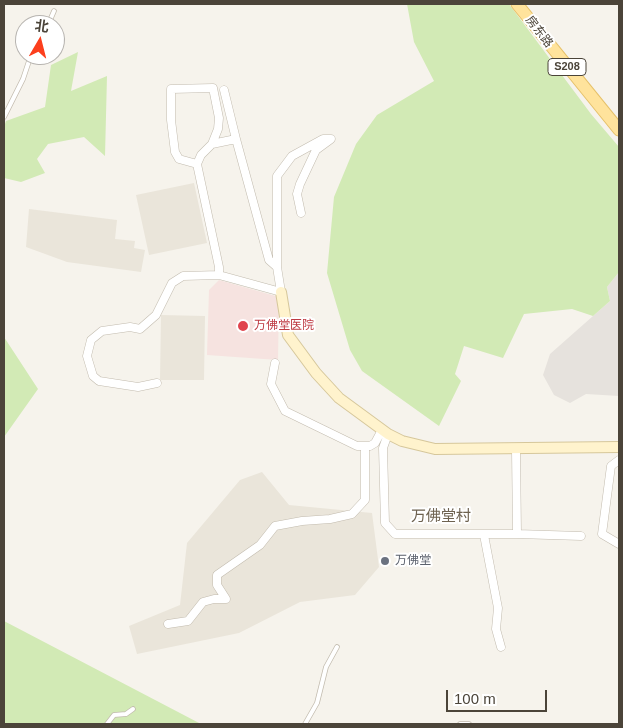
<!DOCTYPE html>
<html>
<head>
<meta charset="utf-8">
<style>
  body { margin:0 }
  #map { position:relative; width:623px; height:728px; overflow:hidden; background:#f6f3ec; font-family:Helvetica,"Noto Sans SC",sans-serif }
  canvas { display:block }
  .frame { position:absolute; inset:0; border:5px solid #4b4439; pointer-events:none }
  .north { position:absolute; left:15px; top:15px; width:50px; height:50px; box-sizing:border-box; background:#fff; border:1px solid #b7b4b0; border-radius:50%; rotate:8deg; font-size:14px; font-weight:700; line-height:20px; text-align:center; color:#4b4439 }
  .north::after { content:''; display:block; margin:auto; width:18px; height:22px; background:#fc3f1d; clip-path:polygon(50% 0,100% 100%,50% 72%,0 100%) }
  .scale { position:absolute; left:446px; top:690px; width:101px; height:22px; box-sizing:border-box; border:2px solid #4b4439; border-top:0; padding-left:6px; font-size:15px; line-height:18px; white-space:nowrap; color:#4b4439; -webkit-text-stroke:4px #fff; paint-order:stroke }
</style>
</head>
<body>
<div id="map">
<canvas width="623" height="728"></canvas>
<div class="frame"></div>
<div class="north">北</div>
<div class="scale">100 m</div>
</div>
<script>
const ctx = document.querySelector('canvas').getContext('2d');
ctx.lineJoin = 'round';
function fill(path, color) {
  ctx.fillStyle = color;
  ctx.fill(path, 'evenodd');
}
function toPath(rows) {
  const path = new Path2D();
  for (const r of rows) {
    path.moveTo(r[0], r[1]);
    for (let i = 2; i < r.length; i += 2) path.lineTo(r[i], r[i + 1]);
  }
  return path;
}
function strokePath(path, color, width, dash) {
  ctx.strokeStyle = color;
  ctx.lineWidth = width;
  ctx.lineCap = dash ? 'butt' : 'round';
  ctx.setLineDash(dash || []);
  ctx.stroke(path);
}
function label(font, color, halo, rows, align = 'center') {
  ctx.font = font + ' Helvetica,"Noto Sans SC",sans-serif';
  ctx.lineWidth = 4;
  ctx.setLineDash([]);
  ctx.textBaseline = 'middle';
  ctx.strokeStyle = halo;
  ctx.fillStyle = color;
  for (const [text, x, y, turn = 0] of rows) {
    ctx.save();
    ctx.translate(x, y);
    ctx.rotate((+turn || 0) * Math.PI / 180);
    ctx.textAlign = isNaN(turn) ? turn : align;
    if (halo) ctx.strokeText(text, 0, 0);
    ctx.fillText(text, 0, 0);
    ctx.restore();
  }
}
const residential = toPath([
  [194,183,207,243,149,255,136,195],
  [29,209,117,220,115,239,135,241,134,248,145,250,141,272,67,262,26,247],
  [161,315,205,316,204,380,160,380],
  [262,472,289,505,372,513,379,567,355,595,300,602,239,633,137,654,129,626,180,605,187,543,240,480]
]);
const industrial = toPath([
  [619,272,619,396,586,394,570,403,554,395,543,375,550,354,610,301,607,287]
]);
const medical = toPath([
  [219,280,279,297,278,360,207,355,209,290]
]);
const green = toPath([
  [407,4,509,4,591,114,619,147,619,272,607,287,610,301,593,316,572,309,524,314,503,358,464,346,455,374,461,381,439,426,362,371,350,350,327,273,334,197,356,144,377,115,434,81,414,42],
  [78,52,71,91,107,76,105,156,84,137,48,144,37,159,45,173,21,182,4,178,4,127,6,121,45,107,51,65],
  [4,337,38,389,4,437],
  [4,621,201,724,4,724]
]);
const lane = toPath([
  [48,25,54,11],
  [4,117,23,79,31,55],
  [107,724,114,715,126,714,133,709],
  [305,724,317,703,326,667,337,647],
  [460,724,469,724]
]);
const street = toPath([
  [224,90,236,139],
  [197,164,179,159,175,152,171,120,171,89,213,88,219,118,218,129,212,144],
  [277,267,277,176,292,156,323,139,331,139,316,150,300,184,297,194,301,213],
  [275,363,271,384,285,411,357,446,370,446,375,443,382,430],
  [157,383,138,387,99,381,93,376,87,356,91,340,102,331,130,327,140,329,156,315,172,283,183,276,219,275,281,292,277,267,269,260,236,139,212,144,201,155,197,164,219,267,219,275],
  [388,434,383,448,385,523,395,534,517,534,581,536],
  [516,450,517,534],
  [619,460,611,466,602,534,619,544],
  [484,535,498,608,496,629,501,647],
  [168,624,188,621,203,602,214,599,226,599,217,585,217,575,260,545,275,526,302,521,330,519,352,514,365,500,365,447]
]);
const secondary = toPath([
  [281,292,288,335,316,373,339,398,388,434,402,441,435,449,619,447]
]);
const primary = toPath([
  [517,4,619,130]
]);
const markers = [
  [243,326,6,"#e0444e"],
  [385,561,5,"#6b7280"]
];
const shields = [
  [567,67,38]
];
const shieldNames = [
  ["S208",567,67]
];
const streetNames = [
  ["房东路",539,32,52]
];
const healthNames = [
  ["万佛堂医院",254,326]
];
const worshipNames = [
  ["万佛堂",395,561]
];
const quarterNames = [
  ["万佛堂村",441,517]
];
fill(residential, '#eae5da');
fill(industrial, '#e6e2dd');
fill(medical, '#f6e3e0');
fill(green, '#d2eab5');
strokePath(lane, '#c2bbae', 5.5);
strokePath(street, '#c2bbae', 9);
strokePath(secondary, '#d6c79b', 12);
strokePath(primary, '#e6c16a', 13);
strokePath(lane, '#fff', 4);
strokePath(street, '#fff', 8);
strokePath(secondary, '#fff3cd', 10);
strokePath(primary, '#ffe39c', 11);
for (const [x, y, r, color] of markers) {
  const dot = new Path2D();
  dot.arc(x, y, r, 0, 2 * Math.PI);
  ctx.fillStyle = color;
  ctx.fill(dot);
  strokePath(dot, '#fff', 2);
}
for (const [x, y, w] of shields) {
  const box = new Path2D();
  box.roundRect(x - w / 2, y - 8.5, w, 17, 4);
  ctx.fillStyle = '#fff';
  ctx.fill(box);
  strokePath(box, '#4b4439', 1);
}
label('bold 11px', '#4b4439', null, shieldNames);
label('12px', '#4b4439', '#fff', streetNames);
label('12px', '#be3a42', '#fff', healthNames, 'left');
label('12px', '#5b616d', '#fff', worshipNames, 'left');
label('15px', '#6e6250', '#fff', quarterNames);
</script>
</body>
</html>
